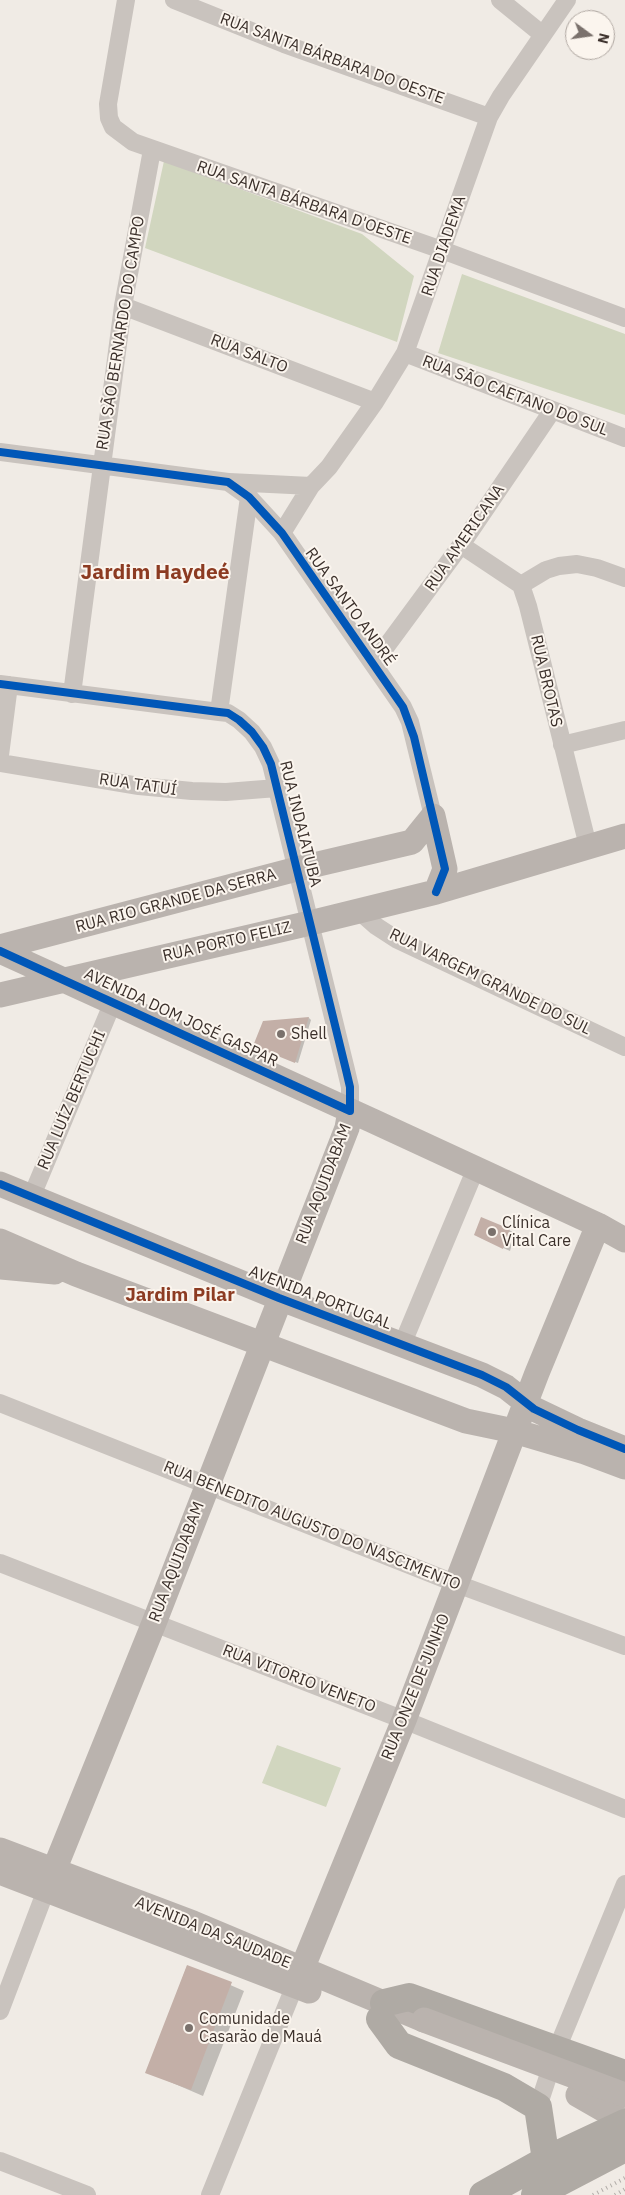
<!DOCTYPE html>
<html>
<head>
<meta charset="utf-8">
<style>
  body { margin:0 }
  #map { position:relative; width:625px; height:2195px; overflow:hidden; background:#f0ebe5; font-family:"IBM Plex Sans",sans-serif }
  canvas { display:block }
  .north { position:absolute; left:565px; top:10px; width:50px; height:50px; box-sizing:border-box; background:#fbf5ee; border:1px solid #aea6a0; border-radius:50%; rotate:104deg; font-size:14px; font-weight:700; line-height:20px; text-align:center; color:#3b302b }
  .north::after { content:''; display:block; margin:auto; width:18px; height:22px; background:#7a716c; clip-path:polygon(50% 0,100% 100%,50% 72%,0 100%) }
</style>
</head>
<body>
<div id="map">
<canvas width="625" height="2195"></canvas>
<div class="north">N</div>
</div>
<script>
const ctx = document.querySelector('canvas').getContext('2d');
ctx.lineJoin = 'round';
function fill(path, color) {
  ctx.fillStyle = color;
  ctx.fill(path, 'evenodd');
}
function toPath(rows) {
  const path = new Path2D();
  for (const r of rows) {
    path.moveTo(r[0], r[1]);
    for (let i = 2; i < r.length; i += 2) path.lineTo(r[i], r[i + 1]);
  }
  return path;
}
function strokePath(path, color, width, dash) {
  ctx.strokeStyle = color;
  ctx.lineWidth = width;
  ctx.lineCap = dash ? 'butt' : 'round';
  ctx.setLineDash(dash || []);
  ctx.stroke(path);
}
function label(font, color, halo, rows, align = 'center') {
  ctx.font = font + ' "IBM Plex Sans",sans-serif';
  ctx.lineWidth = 4;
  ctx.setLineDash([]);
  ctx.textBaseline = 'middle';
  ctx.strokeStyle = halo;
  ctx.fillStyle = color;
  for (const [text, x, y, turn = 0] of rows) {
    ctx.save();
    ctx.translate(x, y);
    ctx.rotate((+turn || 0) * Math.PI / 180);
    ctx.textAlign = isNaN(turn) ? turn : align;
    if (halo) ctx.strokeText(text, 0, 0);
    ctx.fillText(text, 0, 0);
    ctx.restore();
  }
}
const green = toPath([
  [164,161,362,234,414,276,397,342,145,248],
  [462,274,625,334,625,415,438,353],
  [277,1745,341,1768,326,1807,262,1783]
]);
const shadow = toPath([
  [309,1018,311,1020,298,1063,257,1047,264,1022],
  [509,1230,515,1233,510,1251,481,1238],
  [187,1966,244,1991,203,2096,147,2072]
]);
const building = toPath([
  [309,1017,295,1063,253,1046,263,1021],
  [481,1217,510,1229,503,1249,474,1235],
  [187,1965,232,1982,191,2090,145,2073]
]);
const street = toPath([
  [126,0,108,104,109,118,113,127,133,142,442,250,625,318],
  [174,0,284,44,489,117],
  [500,0,543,35],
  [123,306,375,402],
  [405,353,625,438],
  [0,452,228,482,249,497,282,533,403,707,410,722,433,816],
  [229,482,311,486],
  [282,533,311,486,329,467,375,402,405,353,489,117,501,96,567,0],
  [461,545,521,585,528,606,588,846],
  [521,585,546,570,559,566,577,564,597,568,625,578],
  [374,663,461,545,552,411],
  [0,684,219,712,228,713,239,720,252,732,263,747,271,764,346,1070,350,1087,350,1111],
  [72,694,123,306,152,150],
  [219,712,249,497],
  [562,745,625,730],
  [0,755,9,685],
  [0,763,139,786,192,791,226,792,277,788],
  [359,911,376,926,396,939,625,1047],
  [31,1198,113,1002],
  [402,1345,476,1168],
  [0,1403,457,1584,625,1646],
  [0,1563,404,1720,625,1809],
  [0,2011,46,1890],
  [538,2107,557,2049,625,1884],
  [0,2161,87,2195],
  [210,2195,295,1985]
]);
const secondary = toPath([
  [433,816,445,869,436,892],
  [0,947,297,869,412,842,433,816],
  [0,951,373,1121,598,1225,625,1240],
  [0,995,310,923,436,892,625,836],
  [0,1184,279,1298,482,1375,506,1387,534,1409,578,1430,625,1449],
  [0,1241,76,1274,466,1421,514,1431,585,1452,625,1467],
  [0,1267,55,1272],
  [0,1850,193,1923,424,2020],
  [0,1872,309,1991],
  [46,1890,154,1623,347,1128,350,1111],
  [302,1969,404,1720,537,1373,598,1225],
  [578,2095,625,2122]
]);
const highway = toPath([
  [384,2003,409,1997,625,2074],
  [380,2019,399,2045,504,2087,538,2107,546,2160],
  [483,2195,546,2160,625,2123],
  [535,2195,625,2148]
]);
const rail = toPath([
  [593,2195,625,2178],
  [615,2195,625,2189]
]);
const secondaryBridge = toPath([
  [424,2020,625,2095]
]);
const cycleway = toPath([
  [0,452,228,482,249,497,282,533,403,707,414,737,445,869,436,892],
  [0,684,219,712,228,713,239,720,252,732,263,747,271,764,346,1070,350,1087,350,1111,0,951],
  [0,1184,279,1298,482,1375,506,1387,534,1409,578,1430,625,1449]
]);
const markers = [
  [281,1034,5,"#7a716c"],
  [492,1232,5,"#7a716c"],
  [189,2028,5,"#7a716c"]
];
const streetNames = [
  ["RUA SANTA BÁRBARA DO OESTE",332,59,20],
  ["RUA SANTA BÁRBARA D'OESTE",304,203,19],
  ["RUA DIADEMA",444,246,-71],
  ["RUA SÃO BERNARDO DO CAMPO",121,333,-81],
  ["RUA SALTO",249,354,21],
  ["RUA SÃO CAETANO DO SUL",515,396,21],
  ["RUA AMERICANA",465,538,-55],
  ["RUA SANTO ANDRÉ",350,607,54],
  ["RUA BROTAS",546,681,77],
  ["RUA TATUÍ",138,785,8],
  ["RUA INDAIATUBA",300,824,76],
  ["RUA RIO GRANDE DA SERRA",176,901,-15],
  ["RUA PORTO FELIZ",227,942,-13],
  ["RUA VARGEM GRANDE DO SUL",490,982,26],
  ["AVENIDA DOM JOSÉ GASPAR",181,1018,25],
  ["RUA LUÍZ BERTUCHI",72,1100,-67],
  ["RUA AQUIDABAM",324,1184,-69],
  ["AVENIDA PORTUGAL",320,1298,21],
  ["RUA BENEDITO AUGUSTO DO NASCIMENTO",312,1526,22],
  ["RUA AQUIDABAM",177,1562,-69],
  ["RUA VITORIO VENETO",299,1679,21],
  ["RUA ONZE DE JUNHO",416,1687,-68],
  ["AVENIDA DA SAUDADE",213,1933,22]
];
const poiNames = [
  ["Shell",291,1034],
  ["Clínica",502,1223],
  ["Vital Care",502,1241],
  ["Comunidade",199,2019],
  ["Casarão de Mauá",199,2037]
];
const quarterNames = [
  ["Jardim Pilar",180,1296]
];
const districtNames = [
  ["Jardim Haydeé",155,573]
];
fill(green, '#d1d6bf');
fill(shadow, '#0003');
fill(building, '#c3afa7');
strokePath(street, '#c9c3be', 18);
strokePath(secondary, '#bab3ae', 25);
strokePath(highway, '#afaaa4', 28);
strokePath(rail, '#b1aca8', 4, [1, 4]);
strokePath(secondaryBridge, '#bab3ae', 25);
strokePath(cycleway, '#0057b8', 8);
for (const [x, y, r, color] of markers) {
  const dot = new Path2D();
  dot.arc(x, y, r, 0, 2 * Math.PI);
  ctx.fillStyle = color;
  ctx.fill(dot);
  strokePath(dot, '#fbf5ee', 2);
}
label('16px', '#3b302b', '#fbf5ee', streetNames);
label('16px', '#3b302b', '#fbf5ee', poiNames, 'left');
label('bold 19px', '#8c3b22', '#fbf5ee', quarterNames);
label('bold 21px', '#8c3b22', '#fbf5ee', districtNames);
</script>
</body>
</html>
